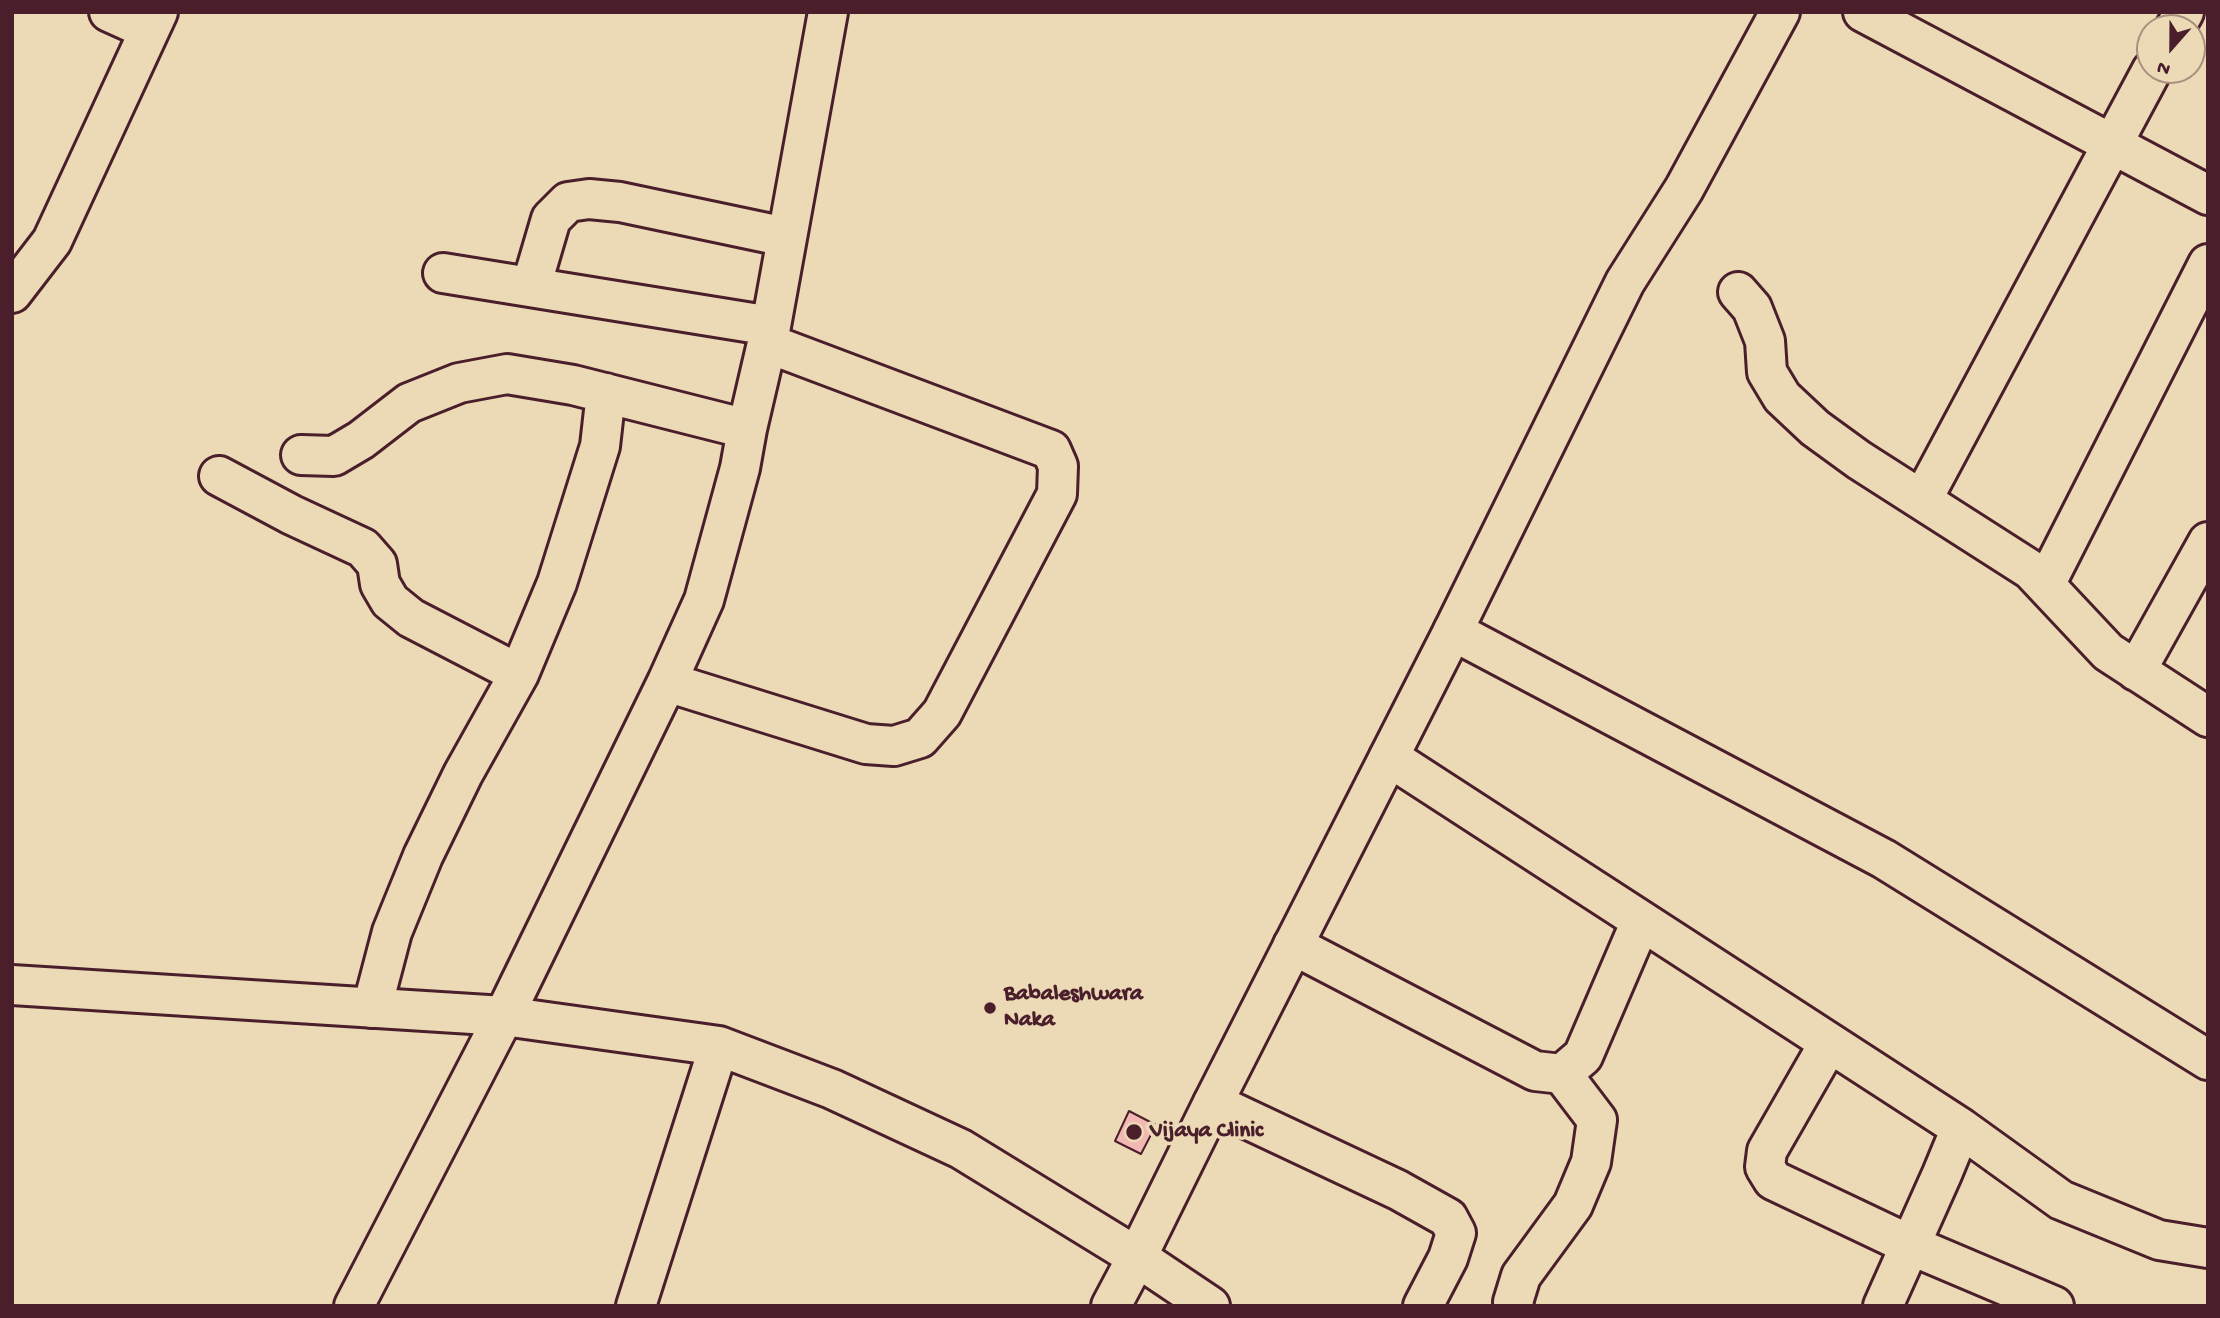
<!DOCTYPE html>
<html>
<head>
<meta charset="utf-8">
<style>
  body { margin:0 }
  #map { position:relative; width:2220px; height:1318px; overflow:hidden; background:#ecd9b6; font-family:"Gochi Hand",sans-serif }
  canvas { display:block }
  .frame { position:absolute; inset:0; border:14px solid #4a1f2b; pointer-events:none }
  .north { position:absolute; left:2136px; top:14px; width:70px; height:70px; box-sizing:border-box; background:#ecd9b6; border:2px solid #ab8f7e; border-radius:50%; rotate:201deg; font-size:19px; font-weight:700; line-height:28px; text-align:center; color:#4a1f2b }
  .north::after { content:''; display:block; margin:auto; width:24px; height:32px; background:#4a1f2b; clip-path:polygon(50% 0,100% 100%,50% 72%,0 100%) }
</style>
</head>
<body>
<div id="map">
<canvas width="2220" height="1318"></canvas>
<div class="frame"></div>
<div class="north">N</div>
</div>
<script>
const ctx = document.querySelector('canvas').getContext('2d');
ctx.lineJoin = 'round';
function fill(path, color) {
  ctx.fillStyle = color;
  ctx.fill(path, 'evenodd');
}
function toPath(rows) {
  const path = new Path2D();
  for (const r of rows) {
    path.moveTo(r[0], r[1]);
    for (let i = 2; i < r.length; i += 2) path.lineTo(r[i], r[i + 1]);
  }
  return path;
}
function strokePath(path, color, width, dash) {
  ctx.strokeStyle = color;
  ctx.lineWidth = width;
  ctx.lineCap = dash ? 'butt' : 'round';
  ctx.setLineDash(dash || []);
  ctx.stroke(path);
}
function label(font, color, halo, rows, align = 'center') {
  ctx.font = font + ' "Gochi Hand",sans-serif';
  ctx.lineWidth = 7;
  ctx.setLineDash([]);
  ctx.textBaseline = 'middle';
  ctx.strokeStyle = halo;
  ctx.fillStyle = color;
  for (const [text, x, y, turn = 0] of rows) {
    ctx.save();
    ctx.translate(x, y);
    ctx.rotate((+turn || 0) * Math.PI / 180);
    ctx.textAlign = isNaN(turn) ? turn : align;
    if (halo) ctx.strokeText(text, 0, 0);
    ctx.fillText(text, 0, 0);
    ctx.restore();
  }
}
const building = toPath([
  [1129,1111,1156,1125,1141,1154,1115,1141,1129,1111]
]);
const street = toPath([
  [109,12,149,30],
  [1863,12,2208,195],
  [2175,28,2184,12],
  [443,273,771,326],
  [531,287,551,219,568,202,589,199,620,202,786,237],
  [1738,292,1752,308,1765,341,1767,372,1782,397,1815,428,1859,460,2031,570,2108,652,2208,717],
  [12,293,52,241,158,12],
  [301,455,334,456,361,440,409,403,459,383,507,374,573,385,747,429],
  [219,476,292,515,363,548,377,564,380,584,390,601,411,618,519,674],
  [1922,500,2152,70],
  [2045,585,2208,264],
  [1453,631,1884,859,2208,1060],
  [2136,671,2208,542],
  [667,682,866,744,894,746,920,738,942,713,1057,494,1058,466,1051,450,767,343],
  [1389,757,1961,1128,1942,1174,1883,1306],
  [1293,945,1535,1071,1562,1074,1583,1056,1641,921],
  [372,1008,392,932,423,856,463,774,519,674,557,583,600,446,606,393],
  [1829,1043,1767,1151,1765,1167,1773,1180,1910,1245,2054,1306],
  [1213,1103,1398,1190,1448,1218,1456,1233,1448,1258,1423,1306],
  [1961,1128,2061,1200,2159,1240,2208,1248],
  [354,1306,504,1016,667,682,704,600,740,468,747,429,771,326,828,12],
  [1514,1306,1513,1302,1521,1276,1573,1205,1591,1162,1597,1120,1562,1074]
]);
const secondary = toPath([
  [12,985,504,1016,719,1046,832,1089,961,1149,1137,1257,1210,1306],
  [636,1306,719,1046]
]);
const primary = toPath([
  [1111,1306,1137,1257,1213,1103,1453,631,1625,282,1684,189,1780,12]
]);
const markers = [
  [990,1008,7,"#4a1f2b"],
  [1134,1132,9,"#4a1f2b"]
];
const poiNames = [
  ["Babaleshwara",1004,995],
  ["Naka",1004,1021],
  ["Vijaya Clinic",1150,1132]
];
fill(building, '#f3b7b4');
strokePath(building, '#4a1f2b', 2);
strokePath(street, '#4a1f2b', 44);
strokePath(secondary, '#4a1f2b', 44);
strokePath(primary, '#4a1f2b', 44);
strokePath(street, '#ecd9b6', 38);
strokePath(secondary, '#ecd9b6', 38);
strokePath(primary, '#ecd9b6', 38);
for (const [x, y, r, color] of markers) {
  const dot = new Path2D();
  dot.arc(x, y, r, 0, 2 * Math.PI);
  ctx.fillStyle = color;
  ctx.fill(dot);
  strokePath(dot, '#ecd9b6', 2.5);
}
label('bold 23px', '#4a1f2b', '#ecd9b6', poiNames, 'left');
</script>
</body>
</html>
